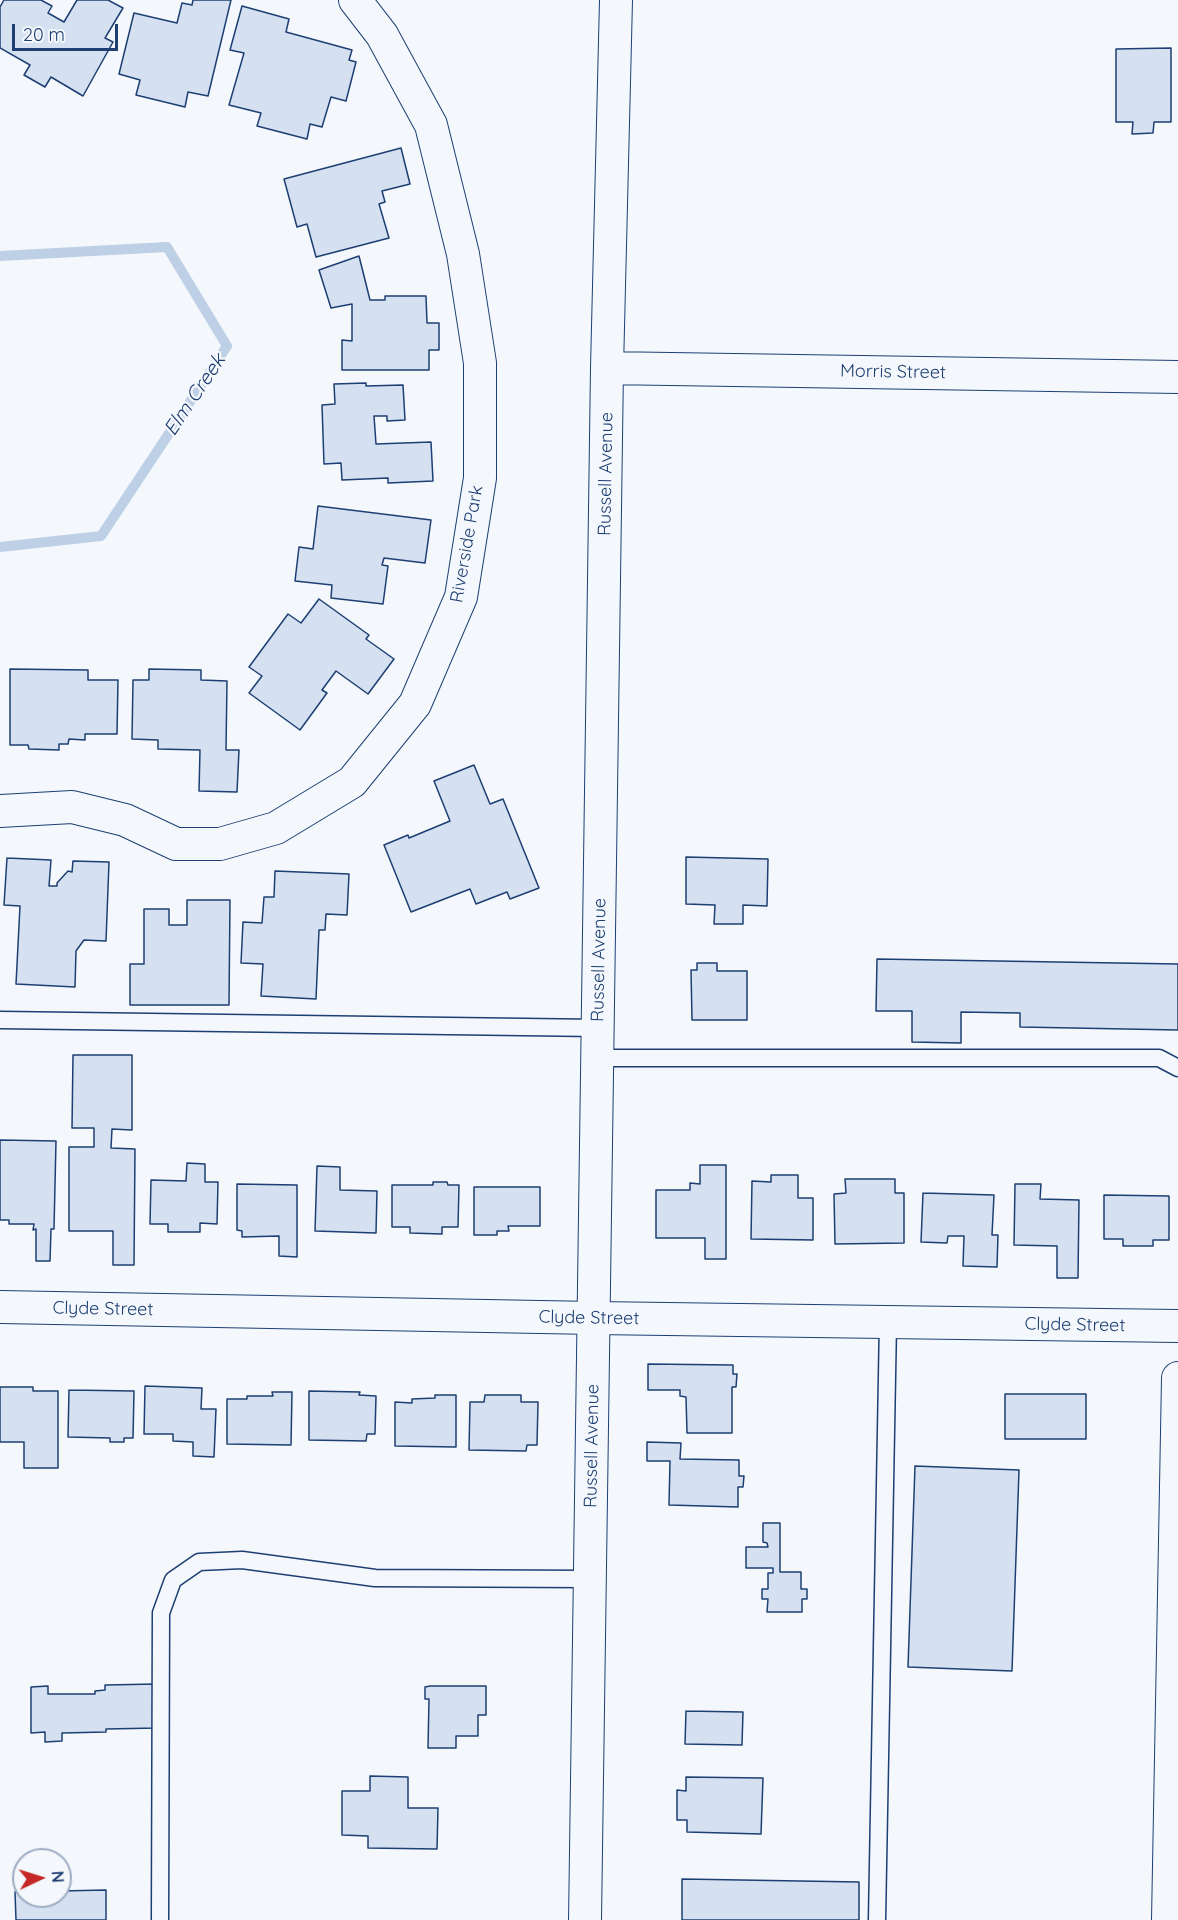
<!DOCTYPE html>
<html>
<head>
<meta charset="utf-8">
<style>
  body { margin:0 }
  #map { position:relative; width:1178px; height:1920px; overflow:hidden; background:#f4f7fb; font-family:Quicksand,sans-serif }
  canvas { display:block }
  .north { position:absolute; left:12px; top:1848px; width:60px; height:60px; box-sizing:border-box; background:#f4f7fb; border:2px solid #9eadc5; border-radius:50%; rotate:86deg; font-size:16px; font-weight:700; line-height:24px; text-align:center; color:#1d3f73 }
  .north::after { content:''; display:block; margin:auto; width:21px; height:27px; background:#c62828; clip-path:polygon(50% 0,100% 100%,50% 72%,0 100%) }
  .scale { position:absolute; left:12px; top:24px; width:106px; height:27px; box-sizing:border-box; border:3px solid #1d3f73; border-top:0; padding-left:8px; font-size:18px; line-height:21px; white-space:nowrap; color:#1d3f73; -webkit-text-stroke:4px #f4f7fb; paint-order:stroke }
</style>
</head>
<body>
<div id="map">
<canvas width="1178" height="1920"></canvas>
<div class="north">N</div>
<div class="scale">20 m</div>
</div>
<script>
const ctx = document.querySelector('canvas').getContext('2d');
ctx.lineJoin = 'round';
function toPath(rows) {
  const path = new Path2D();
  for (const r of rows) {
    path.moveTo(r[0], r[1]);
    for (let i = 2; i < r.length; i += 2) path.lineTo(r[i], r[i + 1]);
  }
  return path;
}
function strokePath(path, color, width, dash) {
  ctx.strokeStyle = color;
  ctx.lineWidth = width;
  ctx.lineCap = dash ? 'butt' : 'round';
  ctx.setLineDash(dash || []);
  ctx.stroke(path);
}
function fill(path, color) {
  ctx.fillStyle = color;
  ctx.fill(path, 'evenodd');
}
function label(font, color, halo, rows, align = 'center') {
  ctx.font = font + ' Quicksand,sans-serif';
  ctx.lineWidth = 4.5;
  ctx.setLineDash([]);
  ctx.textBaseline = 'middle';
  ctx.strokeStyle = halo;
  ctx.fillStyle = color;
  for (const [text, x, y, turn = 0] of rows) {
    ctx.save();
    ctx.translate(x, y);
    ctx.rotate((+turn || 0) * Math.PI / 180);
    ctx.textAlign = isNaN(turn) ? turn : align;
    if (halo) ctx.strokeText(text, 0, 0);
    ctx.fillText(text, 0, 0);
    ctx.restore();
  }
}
const stream = toPath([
  [0,256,167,247,227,346,101,536,0,547]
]);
const building = toPath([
  [4,0,41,0,52,6,48,13,64,22,77,0,108,0,123,8,105,38,113,42,83,96,51,77,45,87,24,75,30,65,0,48,0,7,4,0],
  [193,0,231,0,208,96,188,92,185,107,136,95,140,80,119,74,134,13,177,23,182,3,192,5,193,0],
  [242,6,289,19,286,32,352,50,349,60,356,62,346,101,331,97,322,127,310,124,307,139,257,126,261,113,229,105,244,53,230,50,242,6],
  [1171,48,1171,122,1154,122,1153,133,1132,134,1133,122,1116,122,1116,49,1171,48],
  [401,148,410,184,382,191,385,202,379,204,389,238,316,257,307,224,297,227,284,179,401,148],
  [359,256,370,300,385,300,385,296,426,296,427,323,439,323,439,350,429,350,429,370,342,370,342,340,352,341,352,304,331,308,319,270,359,256],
  [366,383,366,386,403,385,405,420,387,421,387,416,374,416,376,444,431,442,433,481,388,483,388,478,342,480,341,463,324,464,322,405,335,404,334,384,366,383],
  [318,506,431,520,425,563,384,558,382,565,388,566,383,604,331,598,332,585,295,581,299,547,313,549,318,506],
  [319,599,369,635,366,639,394,659,368,694,336,671,322,690,327,693,300,730,249,693,262,676,249,667,288,614,301,623,319,599],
  [10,669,88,670,88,680,118,680,117,734,85,734,85,740,69,739,68,744,59,744,59,750,29,749,28,745,10,745,10,669],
  [149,669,201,670,201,680,227,681,226,750,239,750,237,792,199,791,200,750,158,749,158,740,132,739,133,680,149,680,149,669],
  [474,765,490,804,503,799,539,888,510,899,507,892,476,904,470,889,411,912,384,845,408,835,409,838,450,821,434,781,474,765],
  [686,857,768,859,767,906,743,905,743,924,714,924,715,905,686,904,686,857],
  [7,858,51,860,49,886,57,886,57,883,68,871,72,872,73,861,109,862,106,941,84,940,76,951,75,987,16,984,20,906,4,905,7,858],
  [275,871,349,874,347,915,326,914,325,930,319,930,316,999,261,996,263,964,241,963,243,922,262,923,264,897,274,897,275,871],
  [187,900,230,900,229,1005,130,1005,130,964,144,964,144,909,169,909,169,925,187,925,187,900],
  [877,959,1178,964,1178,1030,1020,1027,1020,1013,961,1012,961,1043,912,1042,912,1011,876,1011,877,959],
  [697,963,717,963,717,971,747,971,747,1020,692,1020,691,970,697,970,697,963],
  [73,1055,132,1055,132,1130,112,1129,111,1148,135,1149,134,1265,113,1265,113,1231,69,1231,69,1147,94,1147,94,1128,72,1128,73,1055],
  [0,1140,56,1141,54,1229,51,1229,50,1261,36,1261,36,1229,33,1230,34,1224,9,1224,9,1220,0,1220,0,1140],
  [187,1163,205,1164,205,1182,218,1182,217,1224,200,1223,200,1232,168,1232,168,1224,150,1224,151,1180,186,1181,187,1163],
  [700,1165,726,1165,726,1259,705,1259,705,1238,656,1238,656,1190,690,1190,690,1183,700,1184,700,1165],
  [317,1166,340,1167,340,1190,377,1191,376,1233,315,1231,317,1166],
  [771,1175,798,1175,798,1198,813,1198,813,1240,751,1239,752,1181,771,1182,771,1175],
  [845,1179,895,1179,895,1193,904,1193,904,1243,835,1244,834,1194,846,1193,845,1179],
  [433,1182,447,1182,448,1185,459,1185,458,1227,442,1227,442,1234,410,1233,410,1227,392,1227,392,1185,433,1185,433,1182],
  [237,1184,297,1185,297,1257,279,1256,279,1236,242,1237,242,1231,237,1230,237,1184],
  [1015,1184,1041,1184,1040,1199,1079,1200,1078,1278,1057,1278,1057,1246,1014,1245,1015,1184],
  [474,1187,540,1187,540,1226,508,1226,509,1231,497,1231,497,1235,474,1235,474,1187],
  [923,1193,994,1195,992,1235,998,1235,997,1267,963,1266,964,1236,948,1236,947,1243,921,1242,923,1193],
  [1104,1195,1169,1196,1169,1240,1153,1240,1153,1246,1123,1246,1123,1239,1104,1239,1104,1195],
  [648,1364,733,1365,733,1374,737,1374,736,1387,732,1387,732,1433,687,1433,686,1397,680,1396,680,1390,648,1390,648,1364],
  [145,1386,202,1388,201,1409,216,1409,214,1457,193,1456,193,1442,173,1441,173,1434,144,1434,145,1386],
  [0,1387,33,1387,33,1391,58,1391,58,1468,24,1468,24,1442,0,1442,0,1387],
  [69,1390,134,1391,133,1438,124,1438,124,1442,110,1442,110,1438,68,1437,69,1390],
  [309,1391,360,1392,359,1395,376,1396,375,1434,367,1434,366,1441,309,1440,309,1391],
  [272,1392,292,1392,291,1445,227,1444,227,1399,247,1399,247,1396,273,1396,272,1392],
  [1005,1394,1086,1394,1086,1439,1005,1439,1005,1394],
  [435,1395,456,1395,456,1447,395,1446,395,1402,412,1403,412,1399,435,1398,435,1395],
  [485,1395,521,1395,521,1402,538,1402,537,1445,527,1445,526,1451,469,1450,470,1402,484,1402,485,1395],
  [647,1442,681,1443,680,1459,739,1460,739,1476,744,1476,743,1487,738,1487,738,1507,669,1505,670,1461,647,1461,647,1442],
  [915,1466,1019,1470,1012,1671,908,1667,915,1466],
  [763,1523,780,1523,780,1572,801,1572,801,1589,807,1589,807,1599,802,1599,802,1612,767,1612,768,1599,762,1599,762,1589,768,1589,768,1573,773,1573,773,1568,746,1568,746,1547,768,1547,767,1543,763,1542,763,1523],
  [157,1684,157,1728,106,1729,106,1732,62,1733,62,1741,45,1742,45,1732,31,1733,31,1687,48,1686,48,1694,95,1694,95,1691,105,1690,105,1685,157,1684],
  [430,1686,486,1686,486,1715,478,1715,478,1736,456,1736,456,1748,428,1748,429,1699,425,1699,425,1687,430,1686],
  [686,1711,743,1712,742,1745,685,1744,686,1711],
  [370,1776,408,1777,408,1808,438,1808,437,1849,368,1848,368,1836,342,1835,342,1791,370,1791,370,1776],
  [686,1777,763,1778,761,1834,687,1832,687,1820,677,1820,677,1790,686,1791,686,1777],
  [682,1879,859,1882,859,1920,682,1920,682,1879],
  [106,1890,106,1920,16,1920,15,1892,24,1891,24,1896,60,1896,60,1891,106,1890]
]);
const lane = toPath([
  [0,1020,598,1028],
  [598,1058,1159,1058,1178,1068],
  [160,1920,161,1613,173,1580,199,1562,242,1560,375,1578,590,1579],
  [877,1920,888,1322]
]);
const street = toPath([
  [607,368,1178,377],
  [0,811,72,807,125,820,176,844,220,844,276,828,352,782,415,704,461,597,480,478,480,363,463,254,431,125,382,35,355,0],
  [0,1307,594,1318,1178,1326],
  [585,1920,607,368,616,0],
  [1168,1920,1178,1378]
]);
const streetNames = [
  ["Morris Street",893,372,1],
  ["Russell Avenue",606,474,-89],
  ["Riverside Park",467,544,-80],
  ["Russell Avenue",599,960,-89],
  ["Clyde Street",103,1309,1],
  ["Clyde Street",589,1318,1],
  ["Clyde Street",1075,1325,1],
  ["Russell Avenue",592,1446,-89]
];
const waterNames = [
  ["Elm Creek",195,395,-56]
];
strokePath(stream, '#bed0e5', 10);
fill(building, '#d5e0f0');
strokePath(building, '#1d3f73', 1.5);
strokePath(lane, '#1d3f73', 19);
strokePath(street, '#1d3f73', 34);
strokePath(lane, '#f4f7fb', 16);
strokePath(street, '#f4f7fb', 32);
label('18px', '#1d3f73', '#f4f7fb', streetNames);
label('italic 20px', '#1d3f73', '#f4f7fb', waterNames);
</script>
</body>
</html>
